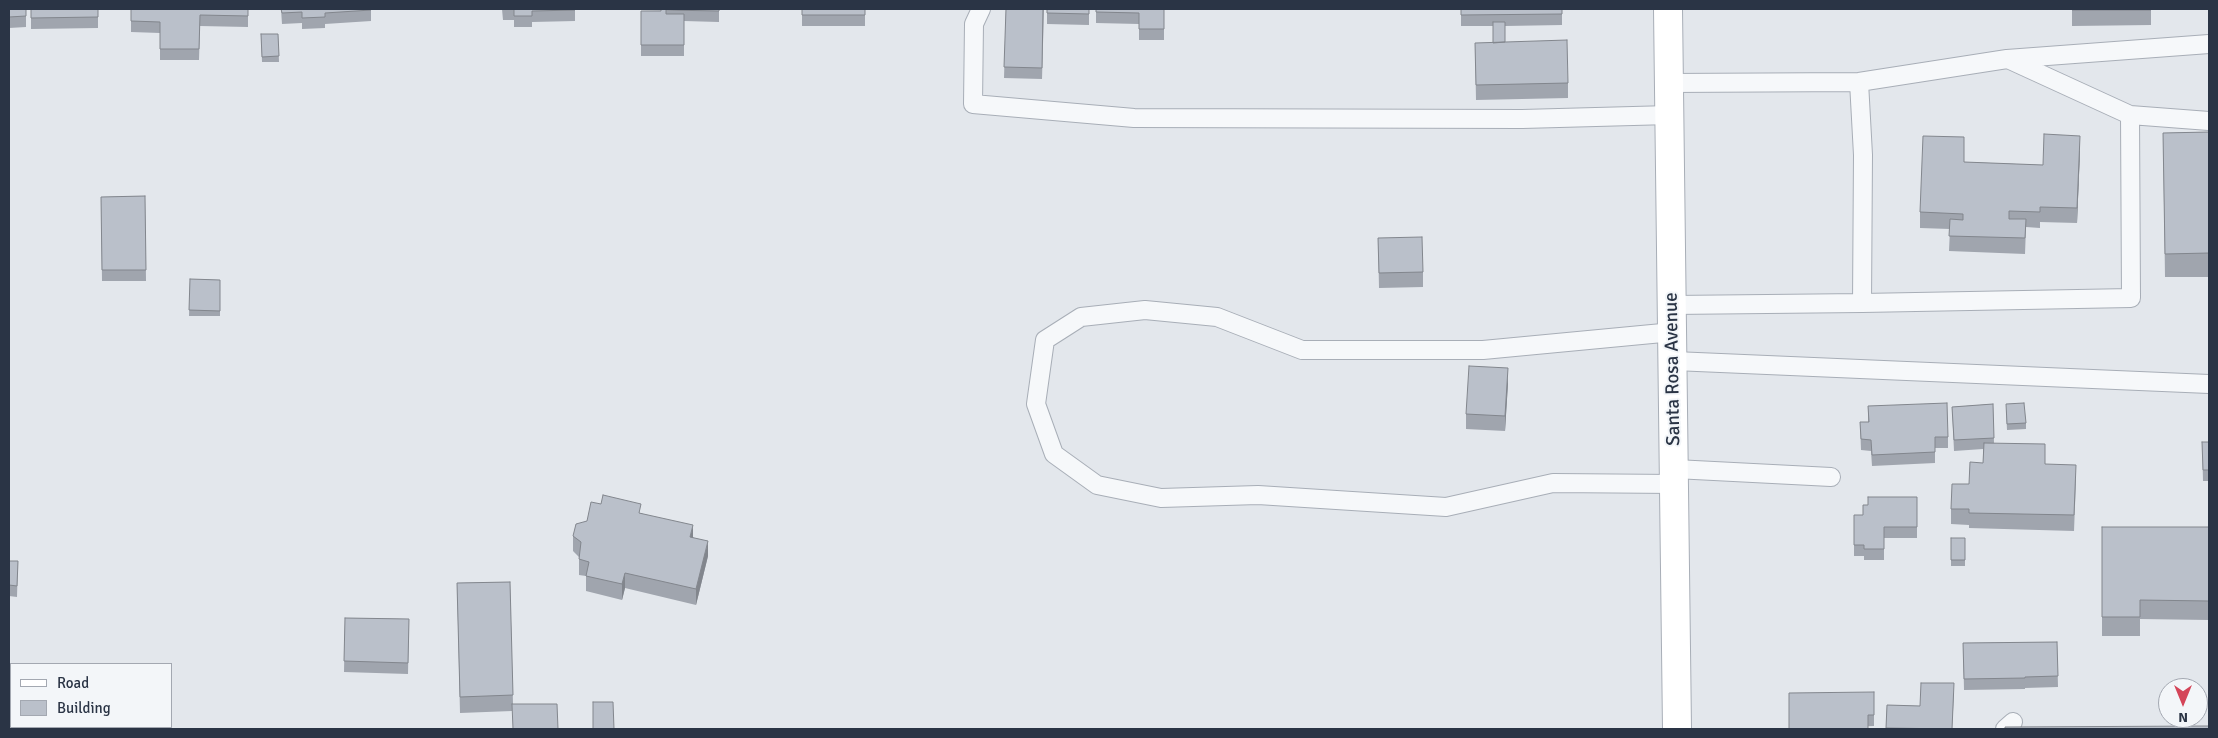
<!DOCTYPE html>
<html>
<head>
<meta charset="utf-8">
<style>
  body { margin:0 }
  #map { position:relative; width:2218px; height:738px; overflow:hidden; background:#e3e7ec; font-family:Signika,sans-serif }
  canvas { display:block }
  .frame { position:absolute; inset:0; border:10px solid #2a3445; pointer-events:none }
  .legend { position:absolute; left:10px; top:663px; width:162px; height:65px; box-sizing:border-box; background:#f3f6f9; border:1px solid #a3a8b1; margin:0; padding:6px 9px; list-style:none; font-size:15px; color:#2a3445 }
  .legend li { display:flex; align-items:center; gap:10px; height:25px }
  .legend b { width:25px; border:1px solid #a3a8b1 }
  .north { position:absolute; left:2158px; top:678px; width:50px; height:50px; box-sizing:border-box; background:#f3f6f9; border:1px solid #a3a8b1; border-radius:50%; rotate:180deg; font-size:14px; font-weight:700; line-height:20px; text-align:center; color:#2a3445 }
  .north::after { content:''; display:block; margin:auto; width:18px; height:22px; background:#d44559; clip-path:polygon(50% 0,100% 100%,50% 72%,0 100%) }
</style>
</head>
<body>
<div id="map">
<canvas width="2218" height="738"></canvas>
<div class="frame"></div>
<ul class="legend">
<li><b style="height:6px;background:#fff"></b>Road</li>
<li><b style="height:14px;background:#bac0ca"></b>Building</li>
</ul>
<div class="north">N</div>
</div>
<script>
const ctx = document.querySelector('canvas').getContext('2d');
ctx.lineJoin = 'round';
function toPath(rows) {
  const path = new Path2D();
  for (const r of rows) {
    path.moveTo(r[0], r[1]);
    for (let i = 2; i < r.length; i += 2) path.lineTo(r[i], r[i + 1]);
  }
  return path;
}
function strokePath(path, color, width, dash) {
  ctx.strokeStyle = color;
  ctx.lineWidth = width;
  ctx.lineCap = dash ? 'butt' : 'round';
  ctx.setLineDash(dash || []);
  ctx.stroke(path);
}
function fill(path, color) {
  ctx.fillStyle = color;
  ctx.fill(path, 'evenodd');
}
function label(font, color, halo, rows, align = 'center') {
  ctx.font = font + ' Signika,sans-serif';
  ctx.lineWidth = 4;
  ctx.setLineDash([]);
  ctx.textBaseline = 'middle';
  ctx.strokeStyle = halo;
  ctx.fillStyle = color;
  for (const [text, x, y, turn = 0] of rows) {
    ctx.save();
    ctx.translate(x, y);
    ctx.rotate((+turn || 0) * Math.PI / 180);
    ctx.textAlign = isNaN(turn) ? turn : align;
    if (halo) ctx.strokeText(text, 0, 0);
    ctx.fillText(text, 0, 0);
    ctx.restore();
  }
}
const service = toPath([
  [981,9,974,24,973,104,1134,118,1522,119,1670,115],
  [2010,60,2130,115],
  [1669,83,1859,82,2007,59,2209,44],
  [1862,303,2131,298,2130,115,2209,121],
  [1672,305,1862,303,1863,155,1859,82],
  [1673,332,1483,350,1302,350,1217,317,1145,310,1081,317,1045,340,1036,404,1054,454,1097,485,1161,498,1258,495,1446,507,1553,483,1675,484],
  [1674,361,2209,384],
  [1675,469,1831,477],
  [2005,729,2013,722]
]);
const secondary = toPath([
  [1668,9,1677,729]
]);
const wall = toPath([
  [9,9,26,9,26,27,9,28],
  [31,9,98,9,98,28,31,29],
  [131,9,248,9,248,27,200,26,199,60,160,60,160,33,131,32],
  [281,9,371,9,371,21,325,24,325,28,302,29,302,23,282,24],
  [502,9,575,9,575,21,532,22,532,27,514,27,514,20,503,20],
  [719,9,719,22,684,21,684,56,641,56,641,11],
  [802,9,865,9,865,26,802,26],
  [1006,9,1044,9,1042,79,1004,78],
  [1047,9,1089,9,1089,25,1047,24],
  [1096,9,1164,9,1164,40,1139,40,1139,24,1096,23],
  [1461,9,1562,9,1562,25,1505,26,1505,42,1568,83,1568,98,1476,100,1475,43,1493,43,1493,26,1461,26],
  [2072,9,2151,9,2151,25,2072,26],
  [261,34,278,34,279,62,262,62],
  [2209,132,2209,277,2165,277,2163,133],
  [2080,151,2077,223,2040,222,2040,228,2026,227,2025,254,1949,251,1950,229,1920,228,1920,212,1964,162,2043,165],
  [145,196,146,281,102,281,101,197],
  [1378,238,1423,272,1423,287,1379,288],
  [190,279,220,280,220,316,189,316],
  [1508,383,1505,431,1466,429,1466,414],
  [1993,404,1994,443,2045,464,2076,480,2074,531,1969,528,1969,525,1951,524,1951,509,1969,484,1983,463,1983,449,1954,451,1952,407],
  [1868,406,1948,437,1948,448,1935,448,1935,463,1872,466,1871,451,1861,450,1860,422,1868,422],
  [2006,410,2026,423,2026,429,2007,430],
  [2202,442,2209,442,2209,481,2203,481],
  [1917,497,1917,538,1884,538,1884,560,1864,560,1864,556,1854,556,1854,515,1863,515,1868,505],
  [641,513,693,537,708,556,696,605,625,588,622,600,586,591,586,576,579,575,579,557,573,551,573,536],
  [2102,527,2209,527,2209,620,2140,619,2140,636,2102,636],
  [1951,538,1965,538,1965,566,1951,566],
  [9,561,18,561,17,597,9,596],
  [510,582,513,704,512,711,460,713,457,583],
  [345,618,409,619,408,674,344,672],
  [2057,642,2058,687,2025,688,2025,689,1964,690,1963,643],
  [1874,692,1874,726,1789,729],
  [1954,694,1952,729,1886,729,1887,705,1920,706]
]);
const shadedWall = toPath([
  [2080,136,2080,151,2077,223,2077,208],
  [1508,368,1508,383,1505,431,1505,416],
  [693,525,693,541,690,537],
  [708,541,708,556,696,605,696,589],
  [625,573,625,588,622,600,622,584]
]);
const building = toPath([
  [9,9,26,9,26,16,9,17,9,9],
  [31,9,98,9,98,17,31,18,31,9],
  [131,9,248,9,248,16,200,15,199,49,160,49,160,22,131,21,131,9],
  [281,9,371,9,371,10,325,13,325,17,302,18,302,12,282,13,281,9],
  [503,9,575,9,575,10,532,11,532,16,514,16,514,9,503,9],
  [661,9,719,9,719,11,666,10,666,14,684,14,684,45,641,45,641,11,661,11,661,9],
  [802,9,865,9,865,15,802,15,802,9],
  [1006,9,1043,9,1042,68,1004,67,1006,9],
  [1047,9,1089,9,1089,14,1047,13,1047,9],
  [1096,9,1164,9,1164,29,1139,29,1139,13,1096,12,1096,9],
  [1461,9,1562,9,1562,14,1461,15,1461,9],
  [2072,9,2151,9,2151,10,2072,10,2072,9],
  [1493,22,1505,22,1505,42,1493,43,1493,22],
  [261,34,278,34,279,56,262,57,261,34],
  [1567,40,1568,83,1476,85,1475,43,1567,40],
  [2209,132,2209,253,2165,254,2163,133,2209,132],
  [2044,134,2080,136,2077,208,2040,207,2040,212,2009,211,2009,219,2026,219,2025,238,1949,236,1950,219,1963,220,1963,214,1920,212,1923,136,1964,137,1964,162,2043,165,2044,134],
  [145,196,146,270,102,270,101,197,145,196],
  [1422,237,1423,272,1379,273,1378,238,1422,237],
  [190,279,220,280,220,311,189,310,190,279],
  [1469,366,1508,368,1505,416,1466,414,1469,366],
  [1947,403,1948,437,1935,437,1935,452,1872,455,1871,440,1861,439,1860,422,1869,422,1868,406,1947,403],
  [2024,403,2026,423,2007,424,2006,404,2024,403],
  [1993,404,1994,438,1954,440,1952,407,1993,404],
  [2202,442,2209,442,2209,470,2203,470,2202,442],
  [1984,443,2045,444,2045,464,2076,465,2074,515,1969,513,1969,509,1951,509,1952,484,1969,484,1970,462,1983,463,1984,443],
  [603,495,641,504,639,513,693,525,690,537,708,541,696,589,625,573,622,584,586,576,589,562,579,559,581,542,573,536,576,524,587,521,591,502,601,504,603,495],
  [1868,497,1917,497,1917,527,1884,527,1884,549,1864,549,1864,545,1854,545,1854,515,1863,515,1863,505,1868,505,1868,497],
  [2102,527,2209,527,2209,601,2140,600,2140,617,2102,617,2102,527],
  [1951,538,1965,538,1965,560,1951,560,1951,538],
  [9,561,18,561,17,586,9,585,9,561],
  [510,582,513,695,460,697,457,583,510,582],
  [345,618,409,619,408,663,344,661,345,618],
  [2057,642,2058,676,2025,677,2025,678,1964,679,1963,643,2057,642],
  [1921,683,1954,683,1952,729,1886,728,1887,705,1920,706,1921,683],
  [1874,692,1874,715,1868,715,1868,729,1789,729,1789,693,1874,692],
  [593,702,613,702,614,729,593,729,593,702],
  [512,704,557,704,558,729,513,729,512,704],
  [2209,726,2209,729,2005,729,2005,727,2209,726]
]);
const streetNames = [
  ["Santa Rosa Avenue",1673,369,-91]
];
strokePath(service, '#a8aeb7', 20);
strokePath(secondary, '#a8aeb7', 30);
strokePath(service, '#f6f8fa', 18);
strokePath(secondary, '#fff', 28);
fill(wall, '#a0a5ae');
fill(shadedWall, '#82868d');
fill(building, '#bac0ca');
strokePath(building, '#82868d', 1);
label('19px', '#2a3445', '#f3f6f9', streetNames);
</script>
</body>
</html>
